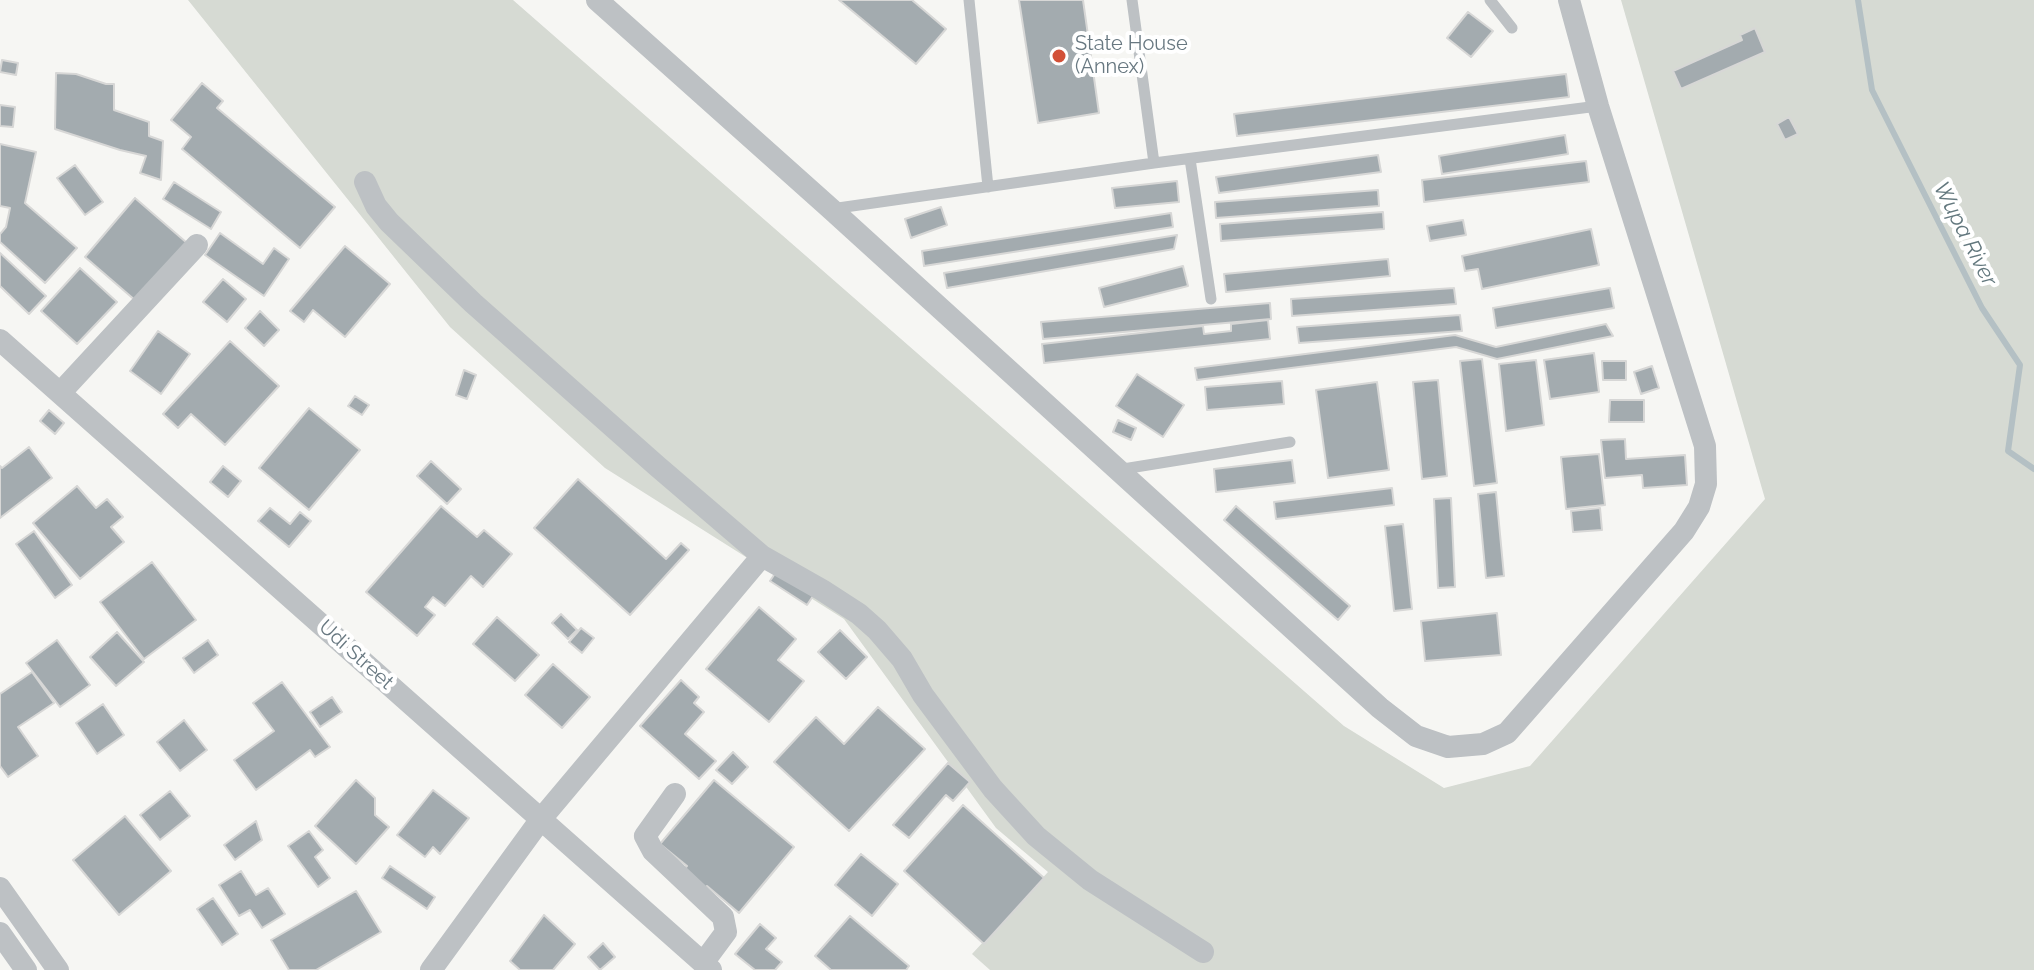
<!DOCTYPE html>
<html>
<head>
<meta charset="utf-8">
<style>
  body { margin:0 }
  canvas { display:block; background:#f6f6f3 }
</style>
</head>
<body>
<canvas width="2034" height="970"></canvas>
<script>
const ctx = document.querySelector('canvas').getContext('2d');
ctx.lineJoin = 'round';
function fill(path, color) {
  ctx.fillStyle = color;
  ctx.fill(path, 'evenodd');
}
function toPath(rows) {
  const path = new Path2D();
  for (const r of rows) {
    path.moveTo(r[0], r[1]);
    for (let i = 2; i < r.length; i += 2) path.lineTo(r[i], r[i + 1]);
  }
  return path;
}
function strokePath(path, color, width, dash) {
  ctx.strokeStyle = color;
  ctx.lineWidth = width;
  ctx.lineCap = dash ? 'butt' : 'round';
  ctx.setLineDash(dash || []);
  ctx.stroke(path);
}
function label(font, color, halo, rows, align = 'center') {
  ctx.font = font + ' Raleway,sans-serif';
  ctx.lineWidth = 8;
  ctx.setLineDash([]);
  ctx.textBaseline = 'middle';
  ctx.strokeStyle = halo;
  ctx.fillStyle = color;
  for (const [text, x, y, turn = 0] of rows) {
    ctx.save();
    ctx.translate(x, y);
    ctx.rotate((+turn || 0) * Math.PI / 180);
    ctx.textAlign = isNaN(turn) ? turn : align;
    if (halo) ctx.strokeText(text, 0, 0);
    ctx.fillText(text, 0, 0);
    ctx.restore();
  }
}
const green = toPath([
  [188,0,513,0,1344,726,1444,788,1530,766,1765,499,1621,0,2034,0,2034,970,990,970,972,954,1048,872,996,828,844,619,605,468,450,327]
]);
const stream = toPath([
  [1858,0,1872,90,1982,308,2020,365,2008,451,2034,469]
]);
const building = toPath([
  [839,0,912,0,946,29,916,64,839,0],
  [1019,0,1083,0,1099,113,1038,123,1019,0],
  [1468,12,1493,31,1471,57,1447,38,1468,12],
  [1755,28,1765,52,1681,89,1673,71,1742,40,1740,35,1755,28],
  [2,60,18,63,16,75,0,72,2,60],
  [56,73,76,74,106,84,114,84,114,110,149,122,149,136,163,141,161,180,140,173,146,156,120,150,55,129,56,73],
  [1566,74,1569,97,1237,136,1234,114,1566,74],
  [202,83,223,101,217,108,335,207,300,248,182,149,191,137,171,120,202,83],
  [0,105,15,107,13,127,0,126,0,105],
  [1789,117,1798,134,1785,140,1777,124,1789,117],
  [1565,135,1568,154,1442,174,1439,156,1565,135],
  [0,144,36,152,25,203,77,248,45,283,0,242,0,234,6,227,10,208,0,206,0,144],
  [1378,155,1381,172,1219,193,1216,177,1378,155],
  [1586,161,1589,182,1424,202,1422,180,1586,161],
  [75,165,103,202,85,215,57,178,75,165],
  [1177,181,1179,202,1115,208,1112,188,1177,181],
  [174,182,221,212,211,229,163,199,174,182],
  [1378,190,1379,206,1216,218,1215,202,1378,190],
  [135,198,187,243,136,301,85,257,135,198],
  [941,207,947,225,911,238,905,219,941,207],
  [1383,212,1384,229,1221,241,1220,224,1383,212],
  [1171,213,1173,227,924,266,922,251,1171,213],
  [1463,220,1466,235,1430,241,1427,226,1463,220],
  [1591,229,1599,265,1482,289,1478,269,1465,271,1462,256,1591,229],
  [220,233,263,264,274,248,289,259,264,296,205,255,220,233],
  [1177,235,1174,249,947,288,944,273,1177,235],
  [345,246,390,284,345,337,313,310,304,322,290,311,345,246],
  [0,253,46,296,29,314,0,286,0,253],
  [1388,259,1390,276,1226,292,1224,274,1388,259],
  [1183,266,1188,286,1104,307,1099,288,1183,266],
  [80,268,117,302,77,344,41,311,80,268],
  [223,279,246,299,227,322,203,302,223,279],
  [1454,288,1456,304,1292,316,1291,299,1454,288],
  [1610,288,1614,308,1496,328,1493,308,1610,288],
  [1270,303,1271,319,1043,339,1041,322,1270,303],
  [260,311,279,330,264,346,245,328,260,311],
  [1460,315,1462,331,1299,343,1297,327,1460,315],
  [1268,320,1270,339,1044,363,1042,344,1203,326,1204,334,1231,331,1231,324,1268,320],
  [1606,324,1613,336,1497,359,1456,347,1197,380,1195,368,1455,335,1496,347,1606,324],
  [158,331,190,354,161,394,130,371,158,331],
  [230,341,279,386,225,445,191,414,178,428,163,414,230,341],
  [1594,353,1599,392,1550,399,1544,360,1594,353],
  [1482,359,1497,483,1474,486,1460,361,1482,359],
  [1536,360,1544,425,1506,431,1499,364,1536,360],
  [1602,361,1626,361,1626,380,1603,380,1602,361],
  [1652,366,1659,388,1641,394,1634,372,1652,366],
  [464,370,476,375,467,399,456,395,464,370],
  [1137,374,1184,405,1163,437,1116,406,1137,374],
  [1438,380,1447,476,1422,479,1413,382,1438,380],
  [1282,381,1284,404,1207,410,1205,387,1282,381],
  [1377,382,1389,470,1328,478,1316,390,1377,382],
  [355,396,369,405,362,415,348,406,355,396],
  [1610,400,1644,400,1644,422,1609,422,1610,400],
  [309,408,360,450,309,510,259,468,309,408],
  [49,410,64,423,55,434,40,421,49,410],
  [1118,420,1136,428,1131,440,1113,432,1118,420],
  [1625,439,1626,459,1685,455,1687,485,1643,488,1642,475,1605,478,1601,440,1625,439],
  [29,447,52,478,0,518,0,466,2,468,29,447],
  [1599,454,1605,505,1566,509,1561,457,1599,454],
  [1292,460,1295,483,1216,492,1214,469,1292,460],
  [431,461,461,489,447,504,417,476,431,461],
  [223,466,241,481,228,497,210,482,223,466],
  [578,479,666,559,681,543,689,550,630,615,534,528,578,479],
  [77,486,96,508,107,499,123,517,111,527,124,542,80,579,33,523,77,486],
  [1392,488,1394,505,1276,519,1274,502,1392,488],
  [1496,492,1504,576,1486,578,1478,494,1496,492],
  [1451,498,1455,587,1438,588,1434,499,1451,498],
  [441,506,477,537,484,530,512,554,483,587,471,576,445,606,433,597,425,607,435,615,417,636,366,592,441,506],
  [1236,506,1350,606,1338,620,1224,520,1236,506],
  [270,508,290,524,300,512,311,521,289,547,258,521,270,508],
  [1600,508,1602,530,1573,532,1571,511,1600,508],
  [1403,524,1412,609,1394,611,1385,526,1403,524],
  [34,531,72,585,55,598,16,544,34,531],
  [152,562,196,620,144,659,100,602,152,562],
  [778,569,815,593,807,605,770,581,778,569],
  [759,607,796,639,778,660,804,681,769,722,706,669,759,607],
  [1497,613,1501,655,1425,661,1421,621,1497,613],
  [561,614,577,630,568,639,552,623,561,614],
  [497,617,539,655,515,681,473,644,497,617],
  [581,628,594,638,582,653,569,642,581,628],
  [840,630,867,657,846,679,818,652,840,630],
  [117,632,144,662,116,686,90,657,117,632],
  [57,640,90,685,60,707,26,663,57,640],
  [208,640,218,655,194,673,183,658,208,640],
  [553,664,590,697,562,728,525,695,553,664],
  [32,672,54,703,18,727,38,756,8,777,0,766,0,694,32,672],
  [681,680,699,697,694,703,704,712,685,734,716,761,699,779,640,726,681,680],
  [282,682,330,747,315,757,310,750,256,790,234,760,274,731,253,703,282,682],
  [332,697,342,712,320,727,310,712,332,697],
  [103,704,124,735,97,754,76,723,103,704],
  [878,707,925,749,849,831,774,762,816,717,844,744,878,707],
  [184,720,207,750,180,771,157,742,184,720],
  [733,752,748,767,732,784,716,770,733,752],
  [948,763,970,782,953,801,946,795,909,838,893,825,948,763],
  [356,780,375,798,375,815,389,827,356,864,315,826,356,780],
  [714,780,794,847,739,913,707,886,697,898,675,879,687,866,660,844,714,780],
  [433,790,469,818,440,854,433,847,425,857,397,835,433,790],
  [170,791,190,816,160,840,140,815,170,791],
  [963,805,1044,878,984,944,904,871,963,805],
  [125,816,171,871,119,915,73,860,125,816],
  [256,821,262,840,235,860,224,845,256,821],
  [309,831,323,850,315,857,330,878,318,887,288,846,309,831],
  [861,854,898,884,872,916,835,885,861,854],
  [390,866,435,897,427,909,382,878,390,866],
  [241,871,256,895,268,888,285,914,262,928,250,910,239,916,219,885,241,871],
  [356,891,381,932,316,970,289,970,271,940,356,891],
  [213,898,238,934,222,945,197,909,213,898],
  [544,915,575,944,553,970,520,970,510,961,544,915],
  [850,916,909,966,906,970,831,970,815,956,850,916],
  [760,924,776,938,766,949,782,962,775,970,755,970,735,954,760,924],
  [603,943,615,957,600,970,588,957,603,943]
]);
const service = toPath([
  [969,0,988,187],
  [1132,0,1154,163],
  [1490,0,1512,28],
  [1190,159,1211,299],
  [831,209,1154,163,1598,106],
  [1117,470,1290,442]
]);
const minor = toPath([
  [597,0,831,209,1380,708,1416,736,1448,747,1483,744,1507,733,1684,531,1699,507,1706,484,1705,446,1598,106,1569,0],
  [365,182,376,206,389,222,473,303,657,466,762,556,541,819,431,970],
  [0,340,711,970],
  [61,392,197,245],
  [762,556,822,590,859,614,877,630,902,659,923,695,993,789,1036,836,1090,880,1203,952],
  [675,794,645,836,653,851,723,917,726,932,703,963],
  [0,888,58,970],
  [0,933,26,970]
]);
const markers = [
  [1059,56,8,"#d25037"]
];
const poiNames = [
  ["State House",1075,44],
  ["(Annex)",1075,67]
];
const streetNames = [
  ["Udi Street",356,655,42]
];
const waterNames = [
  ["Wupa River",1965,234,63]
];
fill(green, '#d6dad3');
strokePath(stream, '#b4c0c4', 6);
fill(building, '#a3abaf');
strokePath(building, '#d7d7d6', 2);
strokePath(service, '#bdc1c4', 11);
strokePath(minor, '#bdc1c4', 22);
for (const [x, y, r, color] of markers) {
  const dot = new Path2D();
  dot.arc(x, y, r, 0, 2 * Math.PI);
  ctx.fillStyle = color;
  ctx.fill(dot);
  strokePath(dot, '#fff', 3);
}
label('20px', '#687881', '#fff', poiNames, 'left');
label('20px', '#687881', '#fff', streetNames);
label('italic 22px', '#63787e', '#fff', waterNames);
</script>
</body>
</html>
